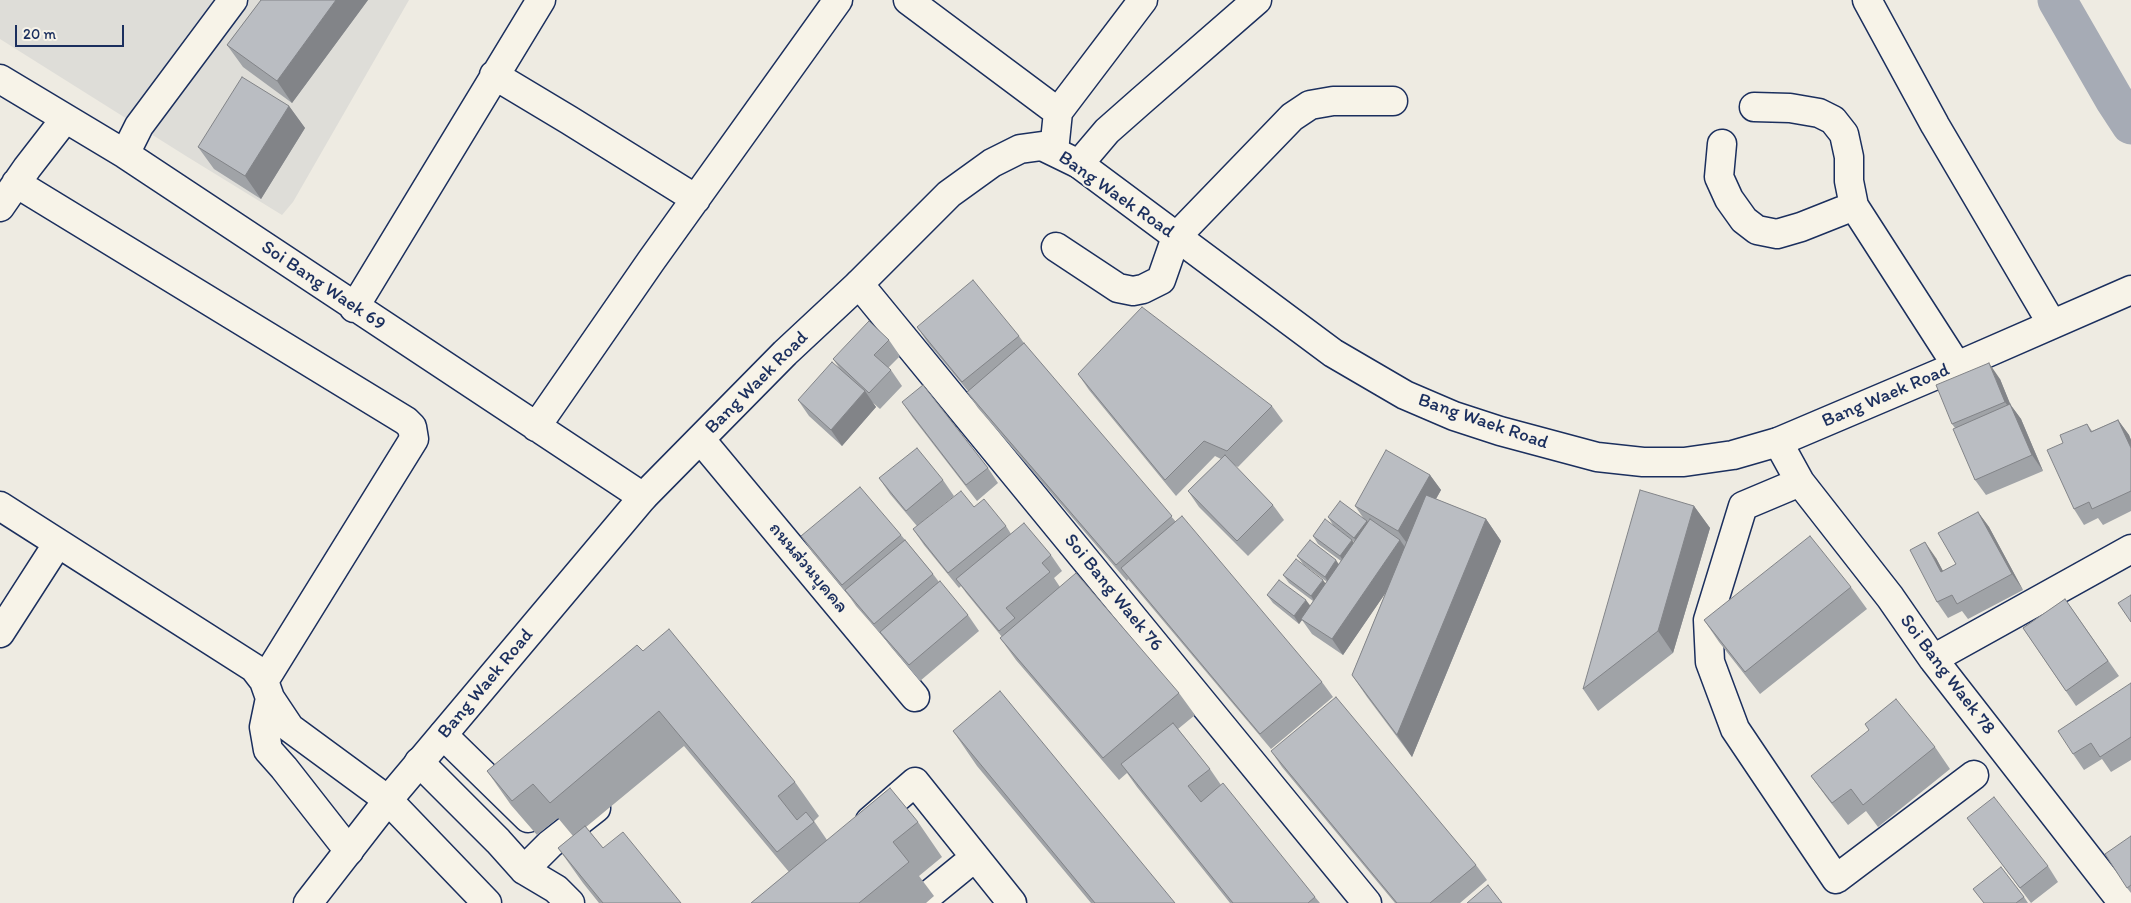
<!DOCTYPE html>
<html>
<head>
<meta charset="utf-8">
<style>
  body { margin:0 }
  #map { position:relative; width:2131px; height:903px; overflow:hidden; background:#eeebe2; font-family:Itim,sans-serif }
  canvas { display:block }
  .scale { position:absolute; left:15px; top:25px; width:109px; height:22px; box-sizing:border-box; border:2px solid #1b2f5e; border-top:0; padding-left:6px; font-size:15px; line-height:18px; white-space:nowrap; color:#1b2f5e; -webkit-text-stroke:4px #f7f3e8; paint-order:stroke }
</style>
</head>
<body>
<div id="map">
<canvas width="2131" height="903"></canvas>
<div class="scale">20 m</div>
</div>
<script>
const ctx = document.querySelector('canvas').getContext('2d');
ctx.lineJoin = 'round';
function fill(path, color) {
  ctx.fillStyle = color;
  ctx.fill(path, 'evenodd');
}
function toPath(rows) {
  const path = new Path2D();
  for (const r of rows) {
    path.moveTo(r[0], r[1]);
    for (let i = 2; i < r.length; i += 2) path.lineTo(r[i], r[i + 1]);
  }
  return path;
}
function strokePath(path, color, width, dash) {
  ctx.strokeStyle = color;
  ctx.lineWidth = width;
  ctx.lineCap = dash ? 'butt' : 'round';
  ctx.setLineDash(dash || []);
  ctx.stroke(path);
}
function label(font, color, halo, rows, align = 'center') {
  ctx.font = font + ' Itim,"Playpen Sans Thai",sans-serif';
  ctx.lineWidth = 4;
  ctx.setLineDash([]);
  ctx.textBaseline = 'middle';
  ctx.strokeStyle = halo;
  ctx.fillStyle = color;
  for (const [text, x, y, turn = 0] of rows) {
    ctx.save();
    ctx.translate(x, y);
    ctx.rotate((+turn || 0) * Math.PI / 180);
    ctx.textAlign = isNaN(turn) ? turn : align;
    if (halo) ctx.strokeText(text, 0, 0);
    ctx.fillText(text, 0, 0);
    ctx.restore();
  }
}
const built = toPath([
  [0,0,409,0,293,202,282,215,186,156,0,39]
]);
const canal = toPath([
  [2057,0,2114,99,2131,125]
]);
const minor = toPath([
  [908,0,1058,112,1054,151],
  [1867,0,1935,125,2052,324],
  [494,75,569,120,696,199],
  [0,79,125,154,643,497],
  [1754,107,1790,108,1819,113,1833,120,1844,134,1849,157,1849,181,1854,206,1957,366],
  [1058,112,1143,0],
  [1722,144,1719,177,1729,199,1744,220,1757,230,1777,234,1801,227,1854,206],
  [125,154,139,126,233,0],
  [1079,164,1107,131,1141,101,1257,0],
  [16,183,406,421,412,427,414,439,264,681],
  [0,207,27,168,65,119],
  [1056,247,1118,288,1133,291,1143,289,1161,280,1176,237,1292,117,1310,105,1333,101,1393,101],
  [859,284,1367,903],
  [354,308,541,0],
  [536,427,651,261,838,0],
  [701,440,915,697],
  [1778,442,1800,482,1890,597,1933,659,2123,903],
  [1800,482,1743,506,1708,620,1710,662,1735,729,1836,879,1974,775],
  [0,506,254,668,264,681,270,698,290,728,388,800,487,903],
  [0,633,58,543],
  [1933,659,2131,549],
  [270,698,264,727,268,750,284,768,349,851],
  [443,735,528,818],
  [419,762,498,841,524,870,556,889,570,903],
  [870,821,915,782,1012,903],
  [524,870,550,844,596,808],
  [919,903,974,858]
]);
const major = toPath([
  [308,903,388,800,643,497,785,353,859,284,949,194,992,163,1020,149,1042,146,1079,164,1333,353,1405,395,1454,416,1500,431,1597,457,1643,462,1684,462,1733,455,1778,442,1957,366,2131,290]
]);
const wall = toPath([
  [261,0,368,0,292,103,243,67,227,45],
  [289,106,305,128,261,199,214,169,198,147],
  [917,327,1019,336,1026,346,1176,522,1322,682,1333,697,1271,749,1128,579,1127,581,978,408,967,392,968,391,928,343],
  [889,340,900,356,888,368,891,370,902,386,880,409,871,401,876,407,842,446,809,416,798,400,840,369,833,359],
  [1078,374,1272,406,1283,421,1238,467,1234,465,1273,505,1284,520,1248,556,1199,507,1188,491,1221,459,1215,456,1176,496,1089,390],
  [2000,379,2010,404,2021,419,2043,471,1986,495,1975,480,1955,428,1952,424],
  [902,402,988,468,998,483,977,501,913,418],
  [2118,420,2129,435,2131,440,2131,511,2103,525,2098,518,2084,525,2074,509,2063,443,2087,424,2092,431],
  [1430,475,1441,490,1436,499,1486,519,1501,541,1412,757,1367,697,1352,675,1386,592,1343,655,1312,634,1302,620,1299,624,1273,603,1267,595,1310,606,1313,601,1289,583,1283,575,1326,584,1327,582,1303,564,1297,556,1339,564,1341,561,1318,544,1313,536,1354,543,1354,542,1333,525,1328,517,1364,519,1355,506],
  [879,478,943,480,954,496,917,526,890,494],
  [1694,506,1710,528,1673,653,1598,711,1583,689],
  [974,507,1006,526,1011,534,1051,555,1062,571,1054,578,1060,587,1179,693,1195,715,1178,729,1210,769,1221,785,1315,897,1320,903,1230,903,1137,787,1127,773,1119,780,1016,660,1000,638,1002,637,967,594,961,586,959,588,924,545,913,529],
  [1978,512,1989,527,2023,590,1968,619,1962,611,1948,618,1937,602,1936,558,1943,571,1956,564],
  [901,535,933,574,939,582,968,615,979,631,920,681,891,647,885,639,856,606,849,596,812,552,801,536],
  [1851,587,1867,609,1760,694,1719,642,1704,620],
  [2065,599,2119,676,2076,706,2023,628],
  [643,651,795,782,819,816,814,821,827,840,918,822,942,857,919,876,934,896,926,903,751,903,789,872,684,746,586,827,603,848,681,903,599,903,583,883,558,848,573,836,558,818,537,835,511,805,487,771],
  [2131,683,2131,760,2111,772,2102,759,2084,770,2073,754],
  [953,731,1175,903,1091,903,977,766],
  [1935,747,1950,769,1878,827,1866,811,1848,825,1827,798,1811,776],
  [1271,751,1476,865,1487,880,1460,903,1395,903,1282,767],
  [1967,818,2048,866,2058,882,2031,903],
  [2131,836,2131,893,2127,888],
  [1973,889,2024,897,2028,903,1984,903]
]);
const shadedWall = toPath([
  [336,0,368,0,292,103,277,81],
  [289,106,305,128,261,199,245,176],
  [1989,363,2000,379,2016,418,2005,402],
  [865,391,876,407,842,446,831,430],
  [2010,404,2021,419,2043,471,2032,455],
  [2118,420,2129,435,2131,440,2131,448],
  [1430,475,1441,490,1409,546,1398,531],
  [1694,506,1710,528,1673,653,1658,631],
  [1978,512,1989,527,2023,590,2012,574],
  [1486,519,1501,541,1412,757,1397,735],
  [1367,521,1373,529,1360,546,1354,538],
  [1352,540,1358,549,1345,564,1340,556],
  [1400,540,1411,556,1343,655,1332,639],
  [1925,542,1936,558,1952,588,1941,572],
  [1336,560,1342,569,1330,585,1325,577],
  [1323,580,1329,588,1316,604,1311,596],
  [1306,600,1312,608,1301,619,1302,620,1299,624,1294,616]
]);
const building = toPath([
  [261,0,336,0,277,81,227,45,261,0],
  [242,77,289,106,245,176,198,147,242,77],
  [973,280,1019,336,962,382,917,327,973,280],
  [1142,307,1272,406,1227,451,1204,441,1165,480,1078,374,1142,307],
  [869,321,889,340,874,355,891,370,869,393,833,359,869,321],
  [1024,343,1172,516,1116,565,967,392,1024,343],
  [832,362,865,391,831,430,798,400,832,362],
  [1989,363,2005,402,1952,424,1936,385,1989,363],
  [923,385,988,468,966,485,902,402,923,385],
  [2010,404,2032,455,1975,480,1953,429,2010,404],
  [2118,420,2131,448,2131,491,2092,509,2089,502,2074,509,2047,450,2063,443,2060,435,2087,424,2091,432,2118,420],
  [917,448,943,480,906,511,879,478,917,448],
  [1386,450,1430,475,1398,531,1355,506,1386,450],
  [1225,455,1273,505,1237,541,1188,491,1225,455],
  [860,487,901,535,842,585,801,536,860,487],
  [1640,490,1694,506,1658,631,1583,689,1640,490],
  [961,491,974,507,984,499,1006,526,948,573,913,529,961,491],
  [1426,495,1486,519,1397,735,1352,675,1426,495],
  [1340,501,1367,521,1354,538,1328,517,1340,501],
  [1978,512,2012,574,1957,604,1952,595,1937,602,1910,550,1925,542,1941,572,1956,564,1938,533,1978,512],
  [1182,516,1322,682,1260,734,1121,568,1182,516],
  [1325,519,1352,540,1340,556,1313,536,1325,519],
  [1370,519,1400,540,1332,639,1301,619,1370,519],
  [1024,523,1051,555,1042,563,1050,572,1006,608,1015,618,999,631,956,579,1024,523],
  [1810,536,1851,587,1745,672,1704,620,1810,536],
  [905,540,933,574,874,624,845,590,905,540],
  [1310,540,1336,560,1325,577,1297,556,1310,540],
  [1296,559,1323,580,1311,596,1283,575,1296,559],
  [1076,573,1179,693,1103,758,1000,638,1076,573],
  [1279,580,1306,600,1294,616,1267,595,1279,580],
  [940,581,968,615,909,665,880,632,940,581],
  [2131,595,2131,622,2118,603,2131,595],
  [2065,599,2108,661,2066,691,2023,628,2065,599],
  [669,629,795,782,778,796,797,820,806,812,814,822,777,852,659,711,550,803,533,784,512,801,487,771,637,645,643,651,669,629],
  [2131,683,2131,737,2100,757,2091,743,2073,754,2058,731,2131,683],
  [1000,691,1175,903,1095,903,953,731,1000,691],
  [1336,697,1476,865,1430,903,1397,903,1271,751,1336,697],
  [1896,699,1935,747,1863,805,1851,789,1832,803,1811,776,1869,730,1865,724,1896,699],
  [1173,723,1210,769,1188,786,1201,802,1223,783,1315,897,1308,903,1233,903,1121,764,1173,723],
  [890,788,918,822,893,842,909,862,859,903,751,903,890,788],
  [1994,797,2048,866,2020,888,1967,818,1994,797],
  [585,826,603,848,623,832,681,903,603,903,558,848,585,826],
  [2131,836,2131,885,2127,888,2105,854,2131,836],
  [2001,867,2024,897,2016,903,1984,903,1973,889,2001,867],
  [1488,885,1502,903,1467,903,1488,885]
]);
const streetNames = [
  ["Bang Waek Road",1116,195,35],
  ["Soi Bang Waek 69",323,286,34],
  ["Bang Waek Road",757,383,-45],
  ["Bang Waek Road",1886,396,-23],
  ["Bang Waek Road",1483,422,19],
  ["ถนนส่วนบุคคล",808,568,50],
  ["Soi Bang Waek 76",1113,593,51],
  ["Soi Bang Waek 78",1947,675,53],
  ["Bang Waek Road",486,684,-50]
];
fill(built, '#deddd8');
strokePath(canal, '#a6abb5', 39);
strokePath(minor, '#1b2f5e', 31);
strokePath(major, '#1b2f5e', 31);
strokePath(minor, '#f7f3e8', 28);
strokePath(major, '#f7f3e8', 28);
fill(wall, '#a0a3a7');
fill(shadedWall, '#828488');
fill(building, '#babdc2');
strokePath(building, '#828488', 1);
label('19px', '#1b2f5e', '#f7f3e8', streetNames);
</script>
</body>
</html>
